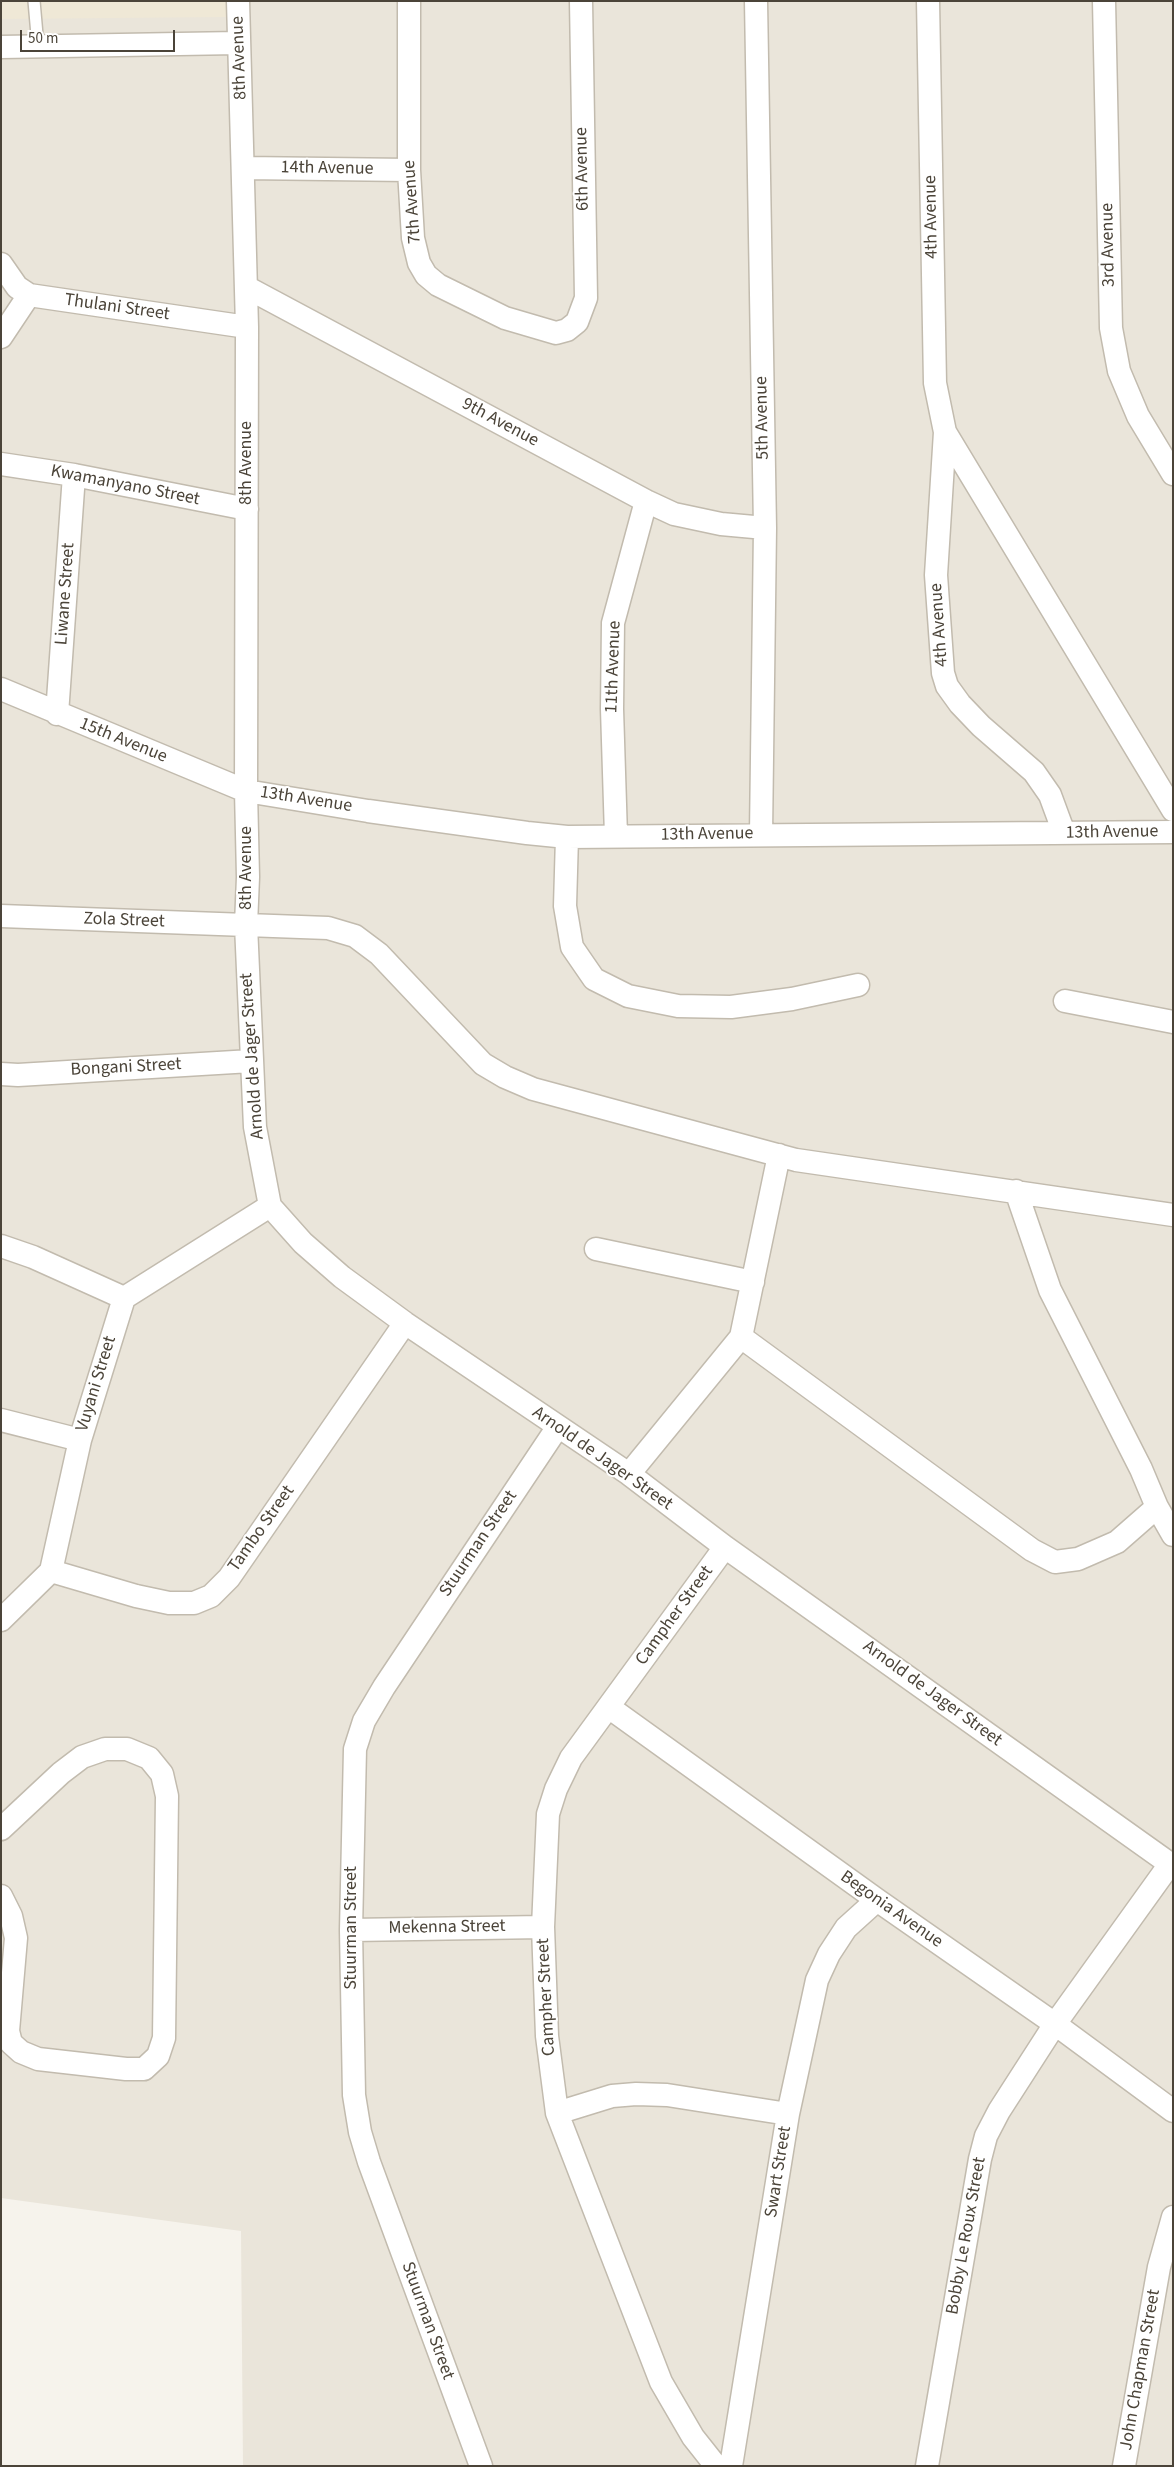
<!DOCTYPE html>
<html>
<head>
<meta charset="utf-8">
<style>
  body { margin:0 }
  #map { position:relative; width:1174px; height:2467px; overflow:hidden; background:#f6f3ec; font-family:"Source Sans 3",sans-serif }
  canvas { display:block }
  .frame { position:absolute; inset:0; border:2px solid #4b4439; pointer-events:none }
  .scale { position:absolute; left:20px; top:30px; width:155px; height:22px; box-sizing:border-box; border:2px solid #4b4439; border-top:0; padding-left:6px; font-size:15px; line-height:18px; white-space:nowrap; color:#4b4439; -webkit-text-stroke:4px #fff; paint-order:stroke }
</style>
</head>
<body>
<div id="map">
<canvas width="1174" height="2467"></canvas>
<div class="frame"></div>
<div class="scale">50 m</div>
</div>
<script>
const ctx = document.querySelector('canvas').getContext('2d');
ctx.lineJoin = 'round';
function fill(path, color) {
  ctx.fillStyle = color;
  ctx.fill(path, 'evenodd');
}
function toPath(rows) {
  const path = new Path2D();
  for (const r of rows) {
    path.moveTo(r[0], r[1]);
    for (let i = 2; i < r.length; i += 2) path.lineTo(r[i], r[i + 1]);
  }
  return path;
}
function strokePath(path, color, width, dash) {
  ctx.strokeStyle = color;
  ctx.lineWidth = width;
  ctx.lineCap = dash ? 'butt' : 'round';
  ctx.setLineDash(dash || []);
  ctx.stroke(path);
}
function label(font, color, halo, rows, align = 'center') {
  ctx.font = font + ' "Source Sans 3",sans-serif';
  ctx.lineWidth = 4;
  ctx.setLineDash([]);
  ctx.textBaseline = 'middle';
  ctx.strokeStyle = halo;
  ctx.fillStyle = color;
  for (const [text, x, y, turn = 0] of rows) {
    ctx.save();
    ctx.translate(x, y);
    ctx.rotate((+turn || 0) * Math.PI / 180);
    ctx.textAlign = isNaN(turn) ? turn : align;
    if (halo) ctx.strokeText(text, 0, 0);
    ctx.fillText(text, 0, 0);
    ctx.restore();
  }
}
const residential = toPath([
  [1,1,1173,1,1173,2466,243,2466,241,2231,1,2198]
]);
const education = toPath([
  [1,1,226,1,226,17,1,19]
]);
const service = toPath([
  [34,1,38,46]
]);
const minor = toPath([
  [238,1,247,327,246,791,248,877,246,925,255,1127,270,1206,303,1243,342,1277,405,1323,629,1474,725,1547,1173,1866],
  [409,1,409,170,413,238,419,263,426,275,438,285,505,318,556,333,567,330,577,322,586,298,581,1],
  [756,1,765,528,761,834],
  [928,1,935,383,945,432,1173,810],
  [1104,1,1111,328,1119,371,1138,416,1173,474],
  [1,47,238,43],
  [244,168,409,170],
  [1,264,17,287,29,295,247,327],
  [246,287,646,501,674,514,721,524,765,528],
  [1,337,29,295],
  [945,432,936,575,943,673,947,686,960,704,981,726,1034,772,1050,795,1064,833],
  [1,464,74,475,247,509],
  [1,689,246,791,368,811,527,833,567,837,1173,832],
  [57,714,74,475],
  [616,836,612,709,613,623,646,501],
  [567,837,565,906,572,947,594,979,628,996,678,1006,731,1007,792,999,858,985],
  [1,916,328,928,355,936,379,954,483,1064,505,1077,533,1089,796,1160,1173,1215],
  [1065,1001,1173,1022],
  [1,1074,18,1075,251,1061],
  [1,1246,33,1257,124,1298],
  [596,1249,753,1282],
  [741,1337,1032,1550,1055,1562,1078,1559,1117,1542,1157,1507,1141,1469,1050,1290,1016,1191],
  [1,1420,80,1440],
  [629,1474,741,1337,779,1155],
  [1157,1507,1173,1535],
  [51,1571,136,1596,169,1603,194,1603,211,1596,229,1578,405,1323],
  [1,1620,51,1571,80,1440,124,1298,270,1206],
  [610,1708,877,1900,1055,2024,1173,2111],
  [1,1829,61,1773,82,1757,105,1749,127,1749,149,1758,162,1774,167,1796,164,2038,158,2056,144,2069,126,2069,38,2059,21,2052,11,2043,8,2031,16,1938,11,1916,1,1896],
  [351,1930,543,1927],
  [557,2113,612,2096,636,2094,667,2095,788,2114],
  [481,2466,369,2162,360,2132,354,2095,351,1930,355,1749,364,1721,384,1687,557,1428],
  [716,2466,693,2437,661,2382,557,2113,547,2036,543,1927,548,1814,556,1789,571,1758,725,1547],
  [731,2466,788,2114,817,1980,829,1954,846,1928,877,1900],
  [927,2466,980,2159,986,2136,999,2111,1055,2024,1170,1864],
  [1124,2466,1159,2267,1173,2217]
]);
const streetNames = [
  ["8th Avenue",240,58,-92],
  ["14th Avenue",327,169,1],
  ["6th Avenue",583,169,-91],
  ["7th Avenue",413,202,-94],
  ["4th Avenue",932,217,-91],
  ["3rd Avenue",1109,245,-91],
  ["Thulani Street",117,308,8],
  ["5th Avenue",763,418,-91],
  ["9th Avenue",500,423,28],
  ["8th Avenue",247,463,-90],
  ["Kwamanyano Street",125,486,11],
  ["Liwane Street",66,594,-86],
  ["4th Avenue",940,625,-94],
  ["11th Avenue",614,667,-88],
  ["15th Avenue",123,741,22],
  ["13th Avenue",306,800,9],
  ["13th Avenue",1112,833,-1],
  ["13th Avenue",707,835,-1],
  ["8th Avenue",247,868,-90],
  ["Zola Street",124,921,2],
  ["Arnold de Jager Street",253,1056,-94],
  ["Bongani Street",126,1068,-3],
  ["Vuyani Street",97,1384,-73],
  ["Arnold de Jager Street",602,1459,35],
  ["Tambo Street",262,1529,-55],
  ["Stuurman Street",479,1544,-56],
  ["Campher Street",675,1616,-54],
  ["Arnold de Jager Street",932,1694,36],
  ["Begonia Avenue",891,1910,35],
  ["Stuurman Street",352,1928,-90],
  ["Mekenna Street",447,1928,-1],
  ["Campher Street",547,1997,-93],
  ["Swart Street",779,2172,-81],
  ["Bobby Le Roux Street",967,2236,-80],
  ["Stuurman Street",427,2321,70],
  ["John Chapman Street",1141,2370,-80]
];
fill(residential, '#eae5da');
fill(education, '#efe8d6');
strokePath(service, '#c2bbae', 14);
strokePath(minor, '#c2bbae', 25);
strokePath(service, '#fff', 11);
strokePath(minor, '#fff', 22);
label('18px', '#4b4439', '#fff', streetNames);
</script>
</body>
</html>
